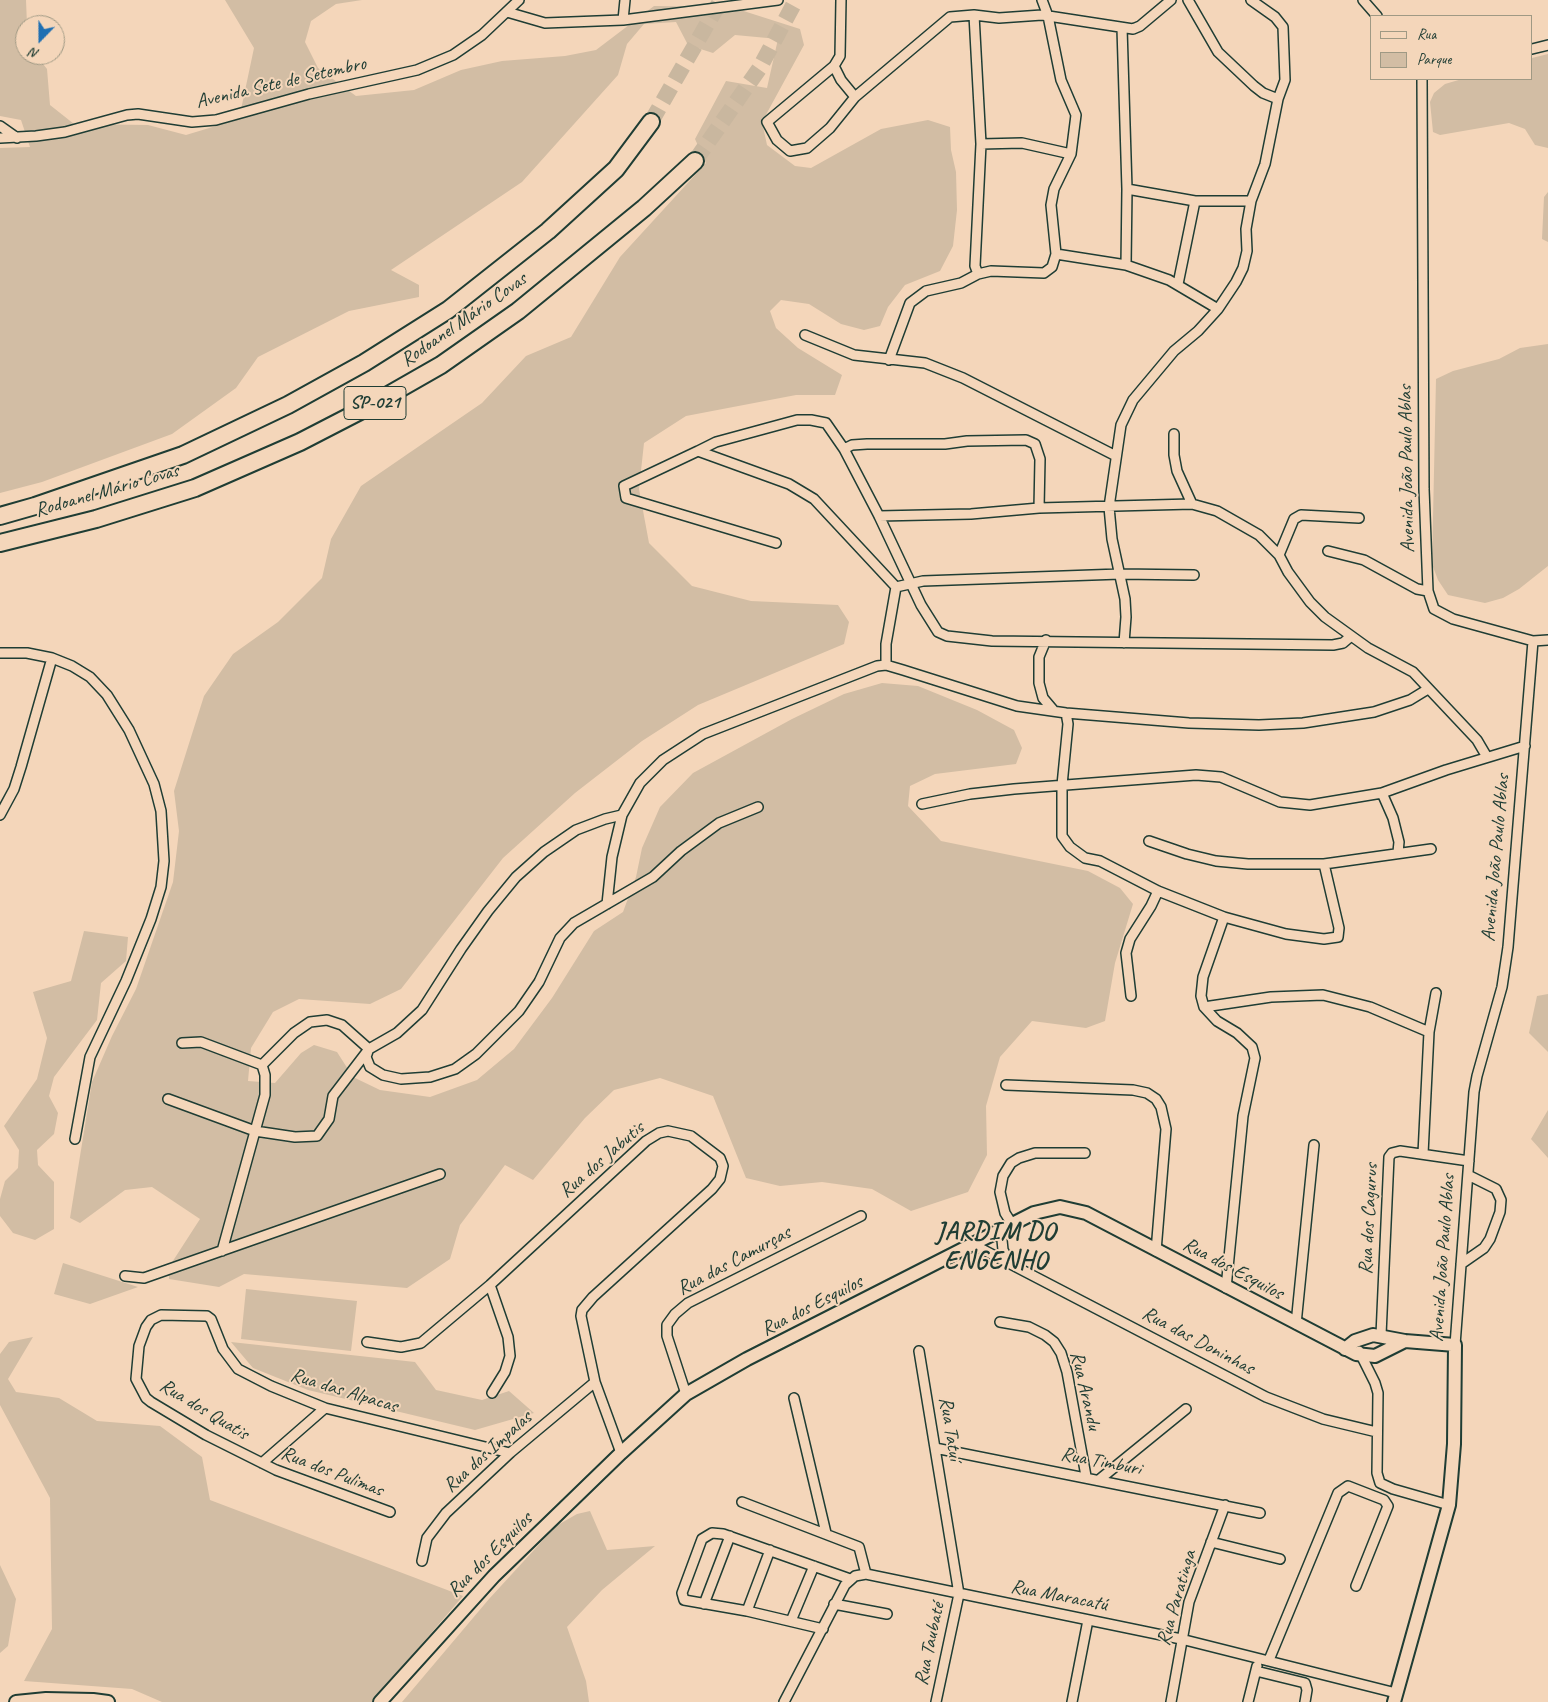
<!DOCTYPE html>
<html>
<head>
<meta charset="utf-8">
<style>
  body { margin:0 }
  #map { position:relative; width:1548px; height:1702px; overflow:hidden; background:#f4d6ba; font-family:Caveat,sans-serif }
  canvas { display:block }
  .legend { position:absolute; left:1370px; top:15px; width:162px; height:65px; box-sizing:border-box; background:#f4d6ba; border:1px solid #9f9984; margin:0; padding:6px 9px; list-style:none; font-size:15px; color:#1f3d34 }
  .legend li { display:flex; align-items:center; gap:10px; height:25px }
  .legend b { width:25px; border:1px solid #9f9984 }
  .north { position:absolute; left:15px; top:15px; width:50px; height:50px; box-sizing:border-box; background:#f4d6ba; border:1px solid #9f9984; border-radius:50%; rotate:202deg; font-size:14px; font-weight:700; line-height:20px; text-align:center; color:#1f3d34 }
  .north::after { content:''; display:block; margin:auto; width:18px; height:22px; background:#1f6fb2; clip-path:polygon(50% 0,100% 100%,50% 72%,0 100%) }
</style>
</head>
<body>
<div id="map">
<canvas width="1548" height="1702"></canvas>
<ul class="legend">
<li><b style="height:6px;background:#f4d6ba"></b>Rua</li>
<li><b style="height:14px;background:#d2bda4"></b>Parque</li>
</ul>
<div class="north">N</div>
</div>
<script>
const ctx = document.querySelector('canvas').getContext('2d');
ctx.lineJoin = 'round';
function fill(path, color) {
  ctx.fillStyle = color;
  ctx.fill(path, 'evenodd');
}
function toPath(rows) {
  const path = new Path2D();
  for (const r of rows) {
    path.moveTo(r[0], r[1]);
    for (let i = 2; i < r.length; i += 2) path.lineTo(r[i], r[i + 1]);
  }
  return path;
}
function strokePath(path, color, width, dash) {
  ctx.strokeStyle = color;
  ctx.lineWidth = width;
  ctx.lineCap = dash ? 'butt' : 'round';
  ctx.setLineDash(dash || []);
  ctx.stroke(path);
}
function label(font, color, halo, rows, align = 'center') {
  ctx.font = font + ' Caveat,sans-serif';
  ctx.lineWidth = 4;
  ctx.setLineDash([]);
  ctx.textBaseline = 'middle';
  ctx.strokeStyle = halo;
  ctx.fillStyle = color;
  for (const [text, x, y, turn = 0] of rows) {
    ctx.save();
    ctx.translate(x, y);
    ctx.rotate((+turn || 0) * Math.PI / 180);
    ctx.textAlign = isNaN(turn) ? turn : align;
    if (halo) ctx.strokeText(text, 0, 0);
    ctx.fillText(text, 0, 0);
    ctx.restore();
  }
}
const green = toPath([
  [0,0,26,0,27,25,25,25,25,55,36,55,47,69,50,105,74,124,148,125,186,135,239,119,254,48,225,0,362,0,336,4,311,21,305,42,318,68,356,96,414,90,461,70,502,61,565,56,596,50,654,6,731,7,800,29,804,45,762,122,767,145,795,166,811,168,881,129,928,120,950,127,951,150,956,172,957,210,953,246,940,271,905,285,888,307,880,326,864,330,841,324,809,304,781,300,770,311,776,328,798,348,842,375,835,395,796,395,686,416,644,443,639,489,649,543,692,586,751,601,838,605,849,622,844,644,698,705,642,741,575,793,503,858,401,989,370,1004,299,999,273,1012,251,1048,248,1081,275,1083,301,1053,314,1045,337,1052,353,1077,380,1090,430,1097,477,1080,514,1049,552,998,594,931,623,912,636,877,642,848,660,807,693,773,792,719,844,694,882,683,918,686,977,710,1014,730,1022,748,1016,764,935,774,910,786,908,806,941,841,1088,871,1120,888,1133,904,1115,963,1105,1021,1086,1028,1032,1021,1000,1057,986,1106,987,1155,968,1192,911,1211,872,1189,822,1182,780,1186,746,1178,713,1096,660,1078,614,1090,585,1118,533,1180,505,1165,460,1225,450,1259,407,1288,244,1274,219,1287,169,1279,169,1267,200,1219,152,1187,125,1190,80,1223,70,1218,92,1082,112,1036,136,989,173,882,179,831,174,791,204,696,233,654,278,622,322,578,331,539,361,486,482,403,526,356,571,337,620,257,706,163,695,139,726,81,767,88,778,39,735,35,713,53,688,45,676,22,644,24,627,44,618,75,522,182,391,270,419,285,419,297,349,311,258,357,236,388,172,434,42,482,0,493,0,148,30,147,21,120,0,116],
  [1548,54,1548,148,1535,145,1525,129,1509,123,1440,135,1433,132,1430,102,1434,93,1445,84,1462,79,1532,79,1532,58],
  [1548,192,1548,242,1542,239,1544,197],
  [1548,344,1548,566,1519,589,1503,598,1485,603,1448,595,1438,580,1432,564,1436,379,1453,371,1499,359,1520,348],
  [84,931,128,937,126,961,101,983,97,1020,54,1077,49,1096,58,1113,54,1134,37,1150,38,1165,54,1182,54,1229,35,1240,13,1233,0,1216,0,1199,5,1181,18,1168,19,1150,4,1126,37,1079,47,1038,33,992,71,981],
  [1548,994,1548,1052,1529,1033,1537,996],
  [1548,1110,1548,1158,1531,1139],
  [63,1263,138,1287,90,1304,54,1294],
  [246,1289,357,1301,351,1351,241,1339],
  [33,1337,8,1379,16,1392,59,1398,97,1421,160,1426,202,1457,210,1500,463,1596,372,1702,162,1702,132,1689,24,1681,52,1629,50,1498,0,1405,0,1354,9,1342],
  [231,1342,415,1362,436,1390,482,1400,509,1391,534,1413,475,1430,308,1390,253,1368],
  [590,1511,607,1550,655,1546,602,1590,567,1627,586,1681,589,1702,402,1702,489,1599,556,1526,577,1514],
  [0,1565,16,1599,8,1646,0,1653]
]);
const highwayTunnel = toPath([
  [651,122,721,0],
  [695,161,759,69,796,0]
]);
const street = toPath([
  [841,0,840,56,834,66,767,122,777,140,790,151,807,148,830,128,855,97],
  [1188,0,1218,52,1254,86,1263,93,1278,99,1285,80,1283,27,1275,17,1251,0],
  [1363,0,1377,16],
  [507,12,545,23,623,20,625,0],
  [974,15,981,144,975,266,978,274],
  [623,20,778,0],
  [1122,28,1127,189,1126,265],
  [1532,49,1548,45],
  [834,66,841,80,855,97,950,17,974,15,999,18,1042,15,1133,29,1140,26,1171,0],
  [1422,79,1424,489,1428,591,1434,609,1453,619,1533,641,1548,640],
  [0,126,17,138],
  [0,138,36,136,65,132,127,115,138,114,192,122,216,120,309,94,417,70,453,55,482,35,519,0],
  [981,144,1022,143,1071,154],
  [1127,189,1195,201,1251,201],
  [1056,254,1126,265,1169,280,1218,309],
  [1178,284,1195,201],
  [805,335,854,355,925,363,963,378,1116,456],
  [889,360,910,303,926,291,961,283,978,274,991,271,1044,273,1052,267,1056,254,1051,205,1054,189,1071,154,1076,115,1061,80,1048,16,1042,0],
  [1174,434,1174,455,1177,471,1192,504],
  [844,449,852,445,867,444,945,444,967,441,1026,440,1035,444,1040,459,1039,508],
  [698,451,716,442,797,420,811,420,826,423,844,449,879,516,921,605,938,632,947,636,992,641,1333,645,1343,643,1350,637],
  [879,516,971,514,1039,508,1192,504,1217,511,1259,535,1279,555,1288,572,1310,602,1325,617,1368,648,1413,672,1477,740,1487,757],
  [776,543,626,498,624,486,698,451,789,484,814,499,896,587,886,644,886,665],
  [1328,551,1364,560,1417,589,1428,591],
  [1279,555,1294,519,1301,515,1359,518],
  [896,587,923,581,1120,574,1194,575],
  [1046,640,1039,657,1039,683,1043,698,1054,711],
  [1124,643,1126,617,1125,599,1112,539,1109,507,1121,425,1133,400,1174,351,1198,331,1218,309,1236,282,1243,268,1247,251,1246,229,1251,201,1265,164,1278,99],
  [0,653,27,653,52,658,72,666,90,677,107,695,129,730,154,784,161,811,164,861,161,887,151,919,126,981,90,1057,75,1139],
  [1066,713,1068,724,1062,785,1062,836,1070,847,1085,858,1100,861,1158,891,1224,917,1286,934,1324,939,1338,937,1339,928,1324,864],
  [1382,793,1393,818,1399,842,1398,852],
  [922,804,970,794,1014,789,1196,775,1221,777,1280,802,1310,805,1382,793,1446,770,1525,746],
  [0,815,14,789,21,767,52,658],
  [1149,841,1187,854,1216,861,1248,864,1324,864,1431,849],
  [607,904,612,857,622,815,640,783,663,760,703,734,877,666,886,665,903,670,1017,706,1066,713,1189,723,1259,725,1303,723,1374,712,1410,700,1428,689],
  [1224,917,1203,977,1201,996,1204,1007,1217,1021,1237,1033,1252,1047,1255,1058,1243,1116,1226,1288],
  [1131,996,1126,953,1130,939,1151,906,1158,891],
  [1204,1007,1271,997,1323,995,1370,1007,1429,1032],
  [182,1043,201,1042,262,1065,265,1075,265,1095,222,1251],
  [368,1051,366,1057,370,1067,383,1075,401,1079,430,1077,455,1069,476,1054,519,1011,539,982,560,938,574,923,653,877,681,851,719,823,758,807],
  [262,1065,294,1033,310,1022,327,1020,342,1025,369,1049],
  [1006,1085,1133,1090,1147,1093,1156,1099,1161,1107,1166,1129,1156,1251],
  [168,1099,255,1131,295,1137,317,1136,329,1119,333,1096,369,1049,397,1033,422,1010,461,949,488,911,516,877,544,852,576,830,605,819,622,815],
  [1423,1154,1429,1032,1436,993],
  [1012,1224,1005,1213,1000,1192,1003,1176,1011,1163,1019,1158,1035,1153,1085,1153],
  [1001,1230,1003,1250,1010,1262],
  [974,1245,1266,1397,1323,1419,1377,1432],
  [1461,1264,1484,1248,1490,1239,1500,1212,1501,1200,1496,1189,1468,1175],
  [125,1276,144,1278,440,1174],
  [490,1285,508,1337,510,1356,505,1372,492,1393],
  [1000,1322,1029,1327,1045,1335,1054,1342,1061,1353,1067,1372,1086,1476],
  [1296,1324,1314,1145],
  [1381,1335,1389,1157,1392,1153,1400,1151,1469,1161],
  [367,1342,401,1347,421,1343,490,1285,646,1141,659,1133,668,1131,691,1136,720,1158,723,1166,720,1179,712,1189,593,1297,582,1310,581,1316,595,1382,621,1453],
  [1455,1345,1474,1092,1477,1076,1502,987,1508,947,1533,641],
  [919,1351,959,1594,936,1702],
  [1359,1351,1375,1383,1378,1393,1377,1473,1380,1483,1393,1489,1449,1505],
  [686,1394,667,1336,667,1325,675,1314,688,1303,861,1216],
  [794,1398,826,1533],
  [935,1448,1260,1513],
  [262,1463,325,1408],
  [1100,1479,1186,1409],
  [742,1502,859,1547,866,1574],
  [390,1512,276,1470,206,1435,151,1402,146,1398,136,1379,139,1346,146,1327,151,1320,161,1315,207,1316,211,1319,223,1349,238,1369,271,1386,325,1408,510,1453],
  [1211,1542,1280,1559],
  [422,1561,427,1538,446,1513,510,1453,595,1382],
  [704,1604,730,1536],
  [834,1604,887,1614],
  [747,1611,770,1550],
  [791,1621,814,1566],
  [823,1629,747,1611,684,1600,682,1593,702,1539,712,1533,723,1534,850,1579],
  [1269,1660,1338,1493,1348,1486,1384,1500,1388,1506,1356,1586],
  [1256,1671,1305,1683,1307,1690,1305,1702],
  [784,1702,845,1585,855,1576,866,1574,1181,1639,1396,1693],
  [1072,1702,1088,1620],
  [1171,1702,1189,1602,1225,1505],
  [1248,1702,1257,1666]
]);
const secondary = toPath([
  [1345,1349,1355,1341,1373,1335,1405,1341,1455,1345,1454,1444,1449,1505,1394,1702],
  [16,1702,46,1699,93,1700,108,1702],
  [380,1702,494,1576,621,1453,686,1394,747,1359,1034,1213,1060,1207,1086,1213,1356,1354,1375,1356,1405,1341]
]);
const highway = toPath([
  [0,516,35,506,183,455,288,405,364,363,448,310,548,231,616,169,651,122],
  [0,543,96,519,195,488,300,442,364,409,441,365,518,311,644,208,695,161]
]);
const shields = [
  [375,403,62]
];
const shieldNames = [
  ["SP-021",375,403]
];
const streetNames = [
  ["Avenida Sete de Setembro",281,83,-13],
  ["Rodoanel Mário Covas",464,320,-35],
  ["Avenida João Paulo Ablas",1407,469,-91],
  ["Rodoanel Mário Covas",107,491,-16],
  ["Avenida João Paulo Ablas",1496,858,-85],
  ["Rua dos Jabutis",602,1160,-41],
  ["Rua dos Cagurus",1369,1219,-87],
  ["Avenida João Paulo Ablas",1443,1258,-86],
  ["Rua das Camurças",734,1261,-28],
  ["Rua dos Esquilos",1233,1269,28],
  ["Rua dos Esquilos",812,1306,-27],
  ["Rua das Doninhas",1198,1341,28],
  ["Rua das Alpacas",344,1391,17],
  ["Rua Arandu",1085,1391,77],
  ["Rua dos Quatis",204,1410,31],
  ["Rua Tatuí",950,1429,81],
  ["Rua dos Impalas",488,1452,-42],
  ["Rua Timburi",1101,1462,11],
  ["Rua dos Pulimas",332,1472,21],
  ["Rua dos Esquilos",490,1555,-45],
  ["Rua Maracatú",1059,1596,11],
  ["Rua Paratinga",1177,1598,-74],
  ["Rua Taubaté",930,1644,-78]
];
const districtNames = [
  ["JARDIM DO",996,1232],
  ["ENGENHO",996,1261]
];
fill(green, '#d2bda4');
strokePath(highwayTunnel, '#c9b79f', 16, [16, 8]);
strokePath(street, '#1f3d34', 12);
strokePath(secondary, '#1f3d34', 16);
strokePath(highway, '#1f3d34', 20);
strokePath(street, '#f4d6ba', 9);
strokePath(secondary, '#f4d6ba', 12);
strokePath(highway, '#f4d6ba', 16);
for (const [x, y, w] of shields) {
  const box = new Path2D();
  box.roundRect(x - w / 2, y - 16.5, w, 33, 4);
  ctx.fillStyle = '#f4d6ba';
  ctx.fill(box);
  strokePath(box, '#1f3d34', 1);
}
label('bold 19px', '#1f3d34', null, shieldNames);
label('20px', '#1f3d34', '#f4d6ba', streetNames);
ctx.letterSpacing = '1px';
label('bold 25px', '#1f3d34', '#f4d6ba', districtNames);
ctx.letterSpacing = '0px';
</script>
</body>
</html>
